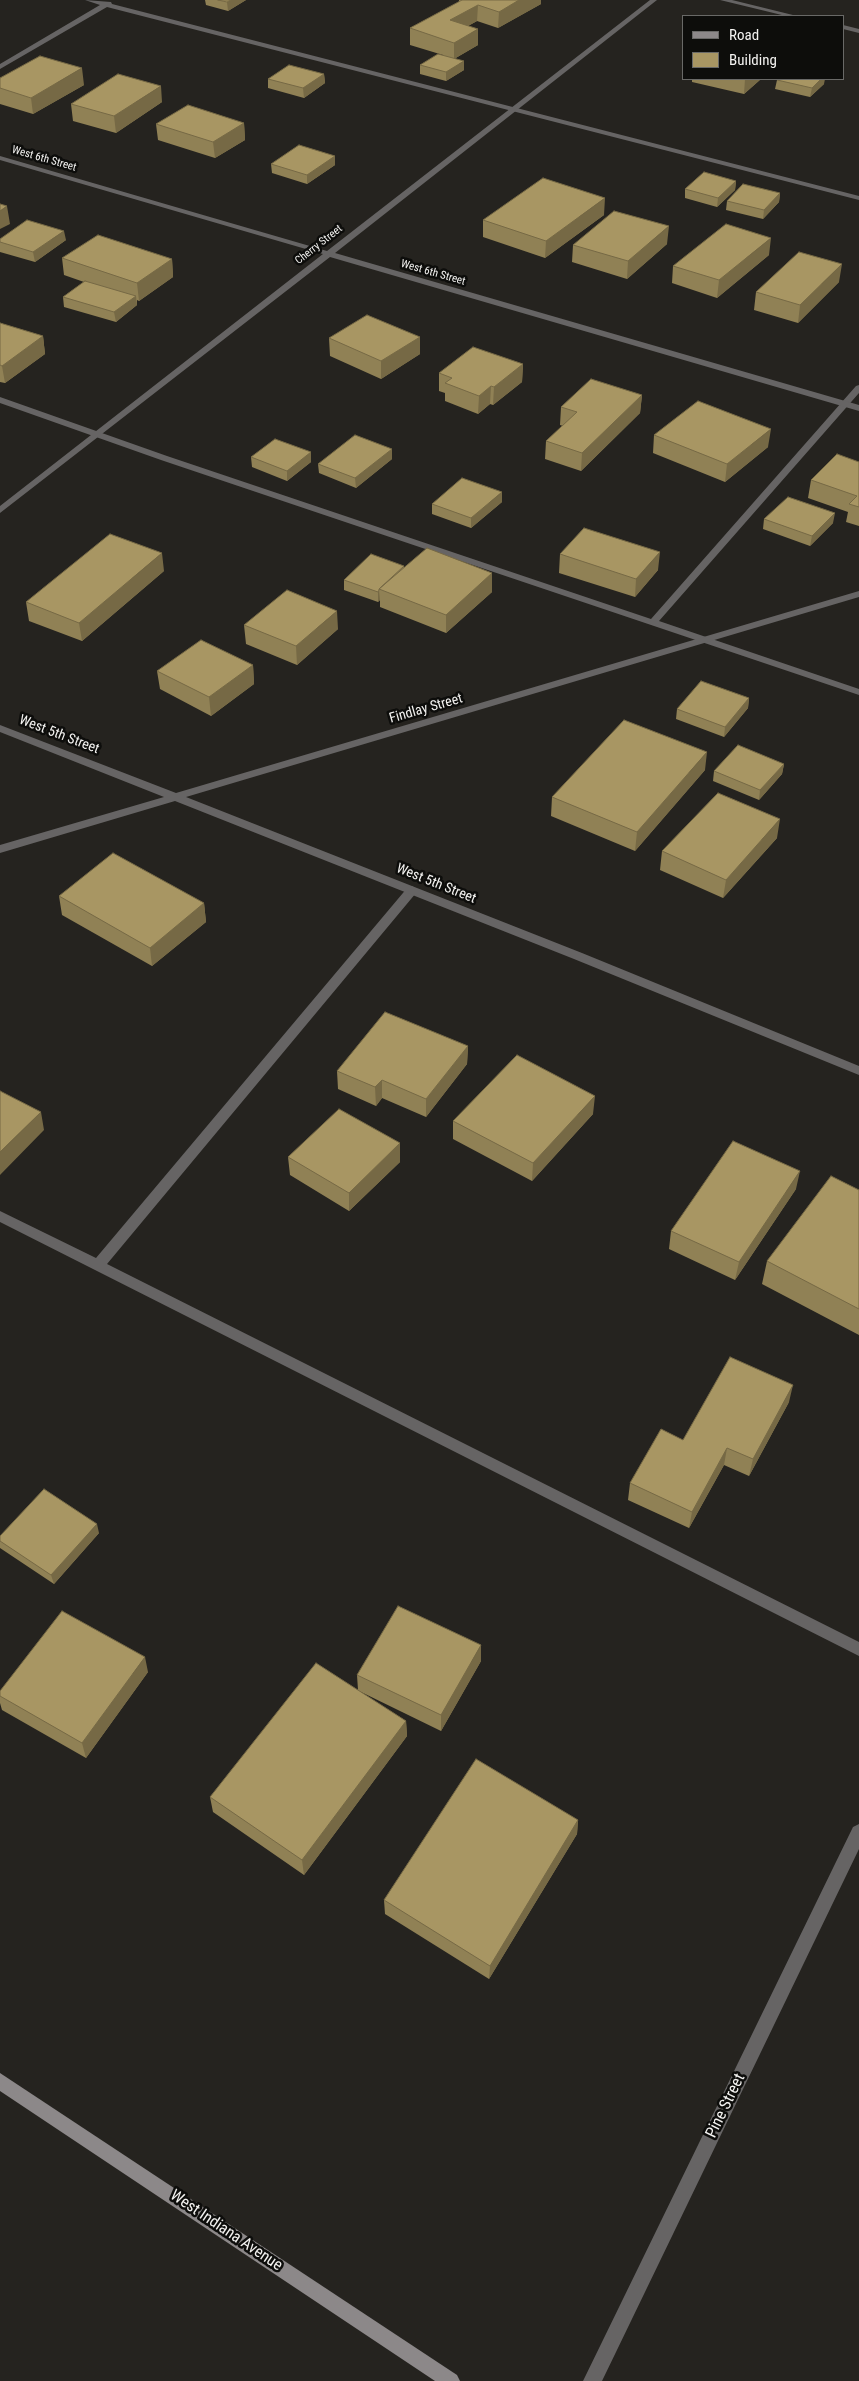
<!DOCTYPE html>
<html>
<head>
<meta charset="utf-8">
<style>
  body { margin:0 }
  #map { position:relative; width:859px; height:2381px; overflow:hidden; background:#25231f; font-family:"Roboto Condensed",sans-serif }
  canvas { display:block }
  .legend { position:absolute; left:682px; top:15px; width:162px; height:65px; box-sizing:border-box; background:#0d0d0b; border:1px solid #696967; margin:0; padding:6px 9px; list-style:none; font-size:15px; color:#f4f3f1 }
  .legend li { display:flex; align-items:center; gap:10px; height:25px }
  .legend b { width:25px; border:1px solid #696967 }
</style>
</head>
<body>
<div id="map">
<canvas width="859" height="2381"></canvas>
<ul class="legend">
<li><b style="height:6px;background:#8c8889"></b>Road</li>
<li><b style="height:14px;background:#a89663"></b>Building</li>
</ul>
</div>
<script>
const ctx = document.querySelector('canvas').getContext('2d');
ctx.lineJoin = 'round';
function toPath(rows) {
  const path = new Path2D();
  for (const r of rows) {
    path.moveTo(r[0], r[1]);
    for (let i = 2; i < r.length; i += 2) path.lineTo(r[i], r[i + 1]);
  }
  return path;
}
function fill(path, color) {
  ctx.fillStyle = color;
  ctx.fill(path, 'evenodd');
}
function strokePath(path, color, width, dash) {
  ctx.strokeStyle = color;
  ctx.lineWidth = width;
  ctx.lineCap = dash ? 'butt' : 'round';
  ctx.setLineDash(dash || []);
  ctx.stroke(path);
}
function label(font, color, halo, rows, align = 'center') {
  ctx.font = font + ' "Roboto Condensed",sans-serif';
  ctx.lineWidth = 5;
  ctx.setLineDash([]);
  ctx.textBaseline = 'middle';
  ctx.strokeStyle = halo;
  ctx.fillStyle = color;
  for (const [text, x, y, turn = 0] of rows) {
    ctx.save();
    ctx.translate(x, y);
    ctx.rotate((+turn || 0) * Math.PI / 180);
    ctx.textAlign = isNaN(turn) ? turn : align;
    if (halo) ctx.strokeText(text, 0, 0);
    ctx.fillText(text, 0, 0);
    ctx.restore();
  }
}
const service = toPath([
  [85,0,111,2,112,4,859,196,859,200,107,7,0,69,0,64,100,5,85,0],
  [859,385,859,393,659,621,859,689,859,695,161,460,0,403,0,397,167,456,651,619,856,386,859,385],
  [412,886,418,890,416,893,107,1264,859,1642,859,1656,0,1222,0,1211,96,1258,408,887,412,886]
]);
const minor = toPath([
  [650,0,657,0,335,253,859,405,859,411,330,257,0,513,0,506,323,254,0,160,0,156,327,251,650,0],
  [720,0,732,0,797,16,786,16,720,0],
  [843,25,859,29,859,33,843,29,843,25],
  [859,591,859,597,186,797,582,953,859,1066,859,1075,574,959,175,801,0,853,0,845,164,797,0,732,0,725,176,793,859,591],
  [859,1824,859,1849,602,2381,583,2381,853,1827,859,1824]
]);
const secondary = toPath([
  [0,2073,457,2375,460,2381,435,2381,0,2091,0,2073]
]);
const wall = toPath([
  [205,0,246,0,228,11,206,5],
  [459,0,541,0,541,4,498,28,477,21,468,26,478,45,454,59,464,70,446,81,420,74,420,65,443,55,410,45,410,28,459,2],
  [324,74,325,83,304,98,268,88,268,79],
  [0,78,84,85,33,114,0,104],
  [692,79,761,79,744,94,692,82],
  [777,80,824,84,810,97,775,89],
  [162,102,116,133,73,121,71,104],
  [244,123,245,140,215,158,158,140,156,124],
  [335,156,335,165,307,184,272,173,271,164],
  [736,181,735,190,717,207,685,198,685,189],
  [780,193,779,202,763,219,726,210,727,201],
  [604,215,545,258,483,237,483,220],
  [0,239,66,240,35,262,0,252],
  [667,244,627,279,572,262,573,245],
  [769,255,717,298,672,283,673,266],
  [62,258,172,259,173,277,139,301,137,300,137,305,116,322,64,307,63,297,84,282,64,275],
  [839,282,798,323,754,310,756,292],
  [0,323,43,336,45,354,5,383,0,382],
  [420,337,420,354,381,379,330,356,329,338],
  [523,364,522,382,493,405,490,404,478,414,445,401,445,393,439,391,439,373],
  [642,395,640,413,581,471,545,459,546,441,563,426,560,425,561,407],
  [654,435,768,447,725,482,653,453],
  [392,449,392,459,356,488,319,473,318,464],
  [311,452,311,462,287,481,252,467,251,457],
  [859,462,859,526,846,522,848,512,808,498,811,480],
  [502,502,471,528,432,514,432,504],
  [764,519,833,523,810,546,763,529],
  [560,554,658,570,635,597,559,573],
  [404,567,492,573,492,592,446,633,380,607,380,600,378,602,344,590,344,580],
  [164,571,82,641,29,621,26,602],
  [244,625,338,629,297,665,246,644],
  [253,665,254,684,211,716,160,689,157,671],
  [749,698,748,708,724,737,676,719,677,709],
  [784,764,782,774,759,800,713,781,714,771],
  [705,770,635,851,551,816,552,797],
  [777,838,723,898,660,870,662,851],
  [59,896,204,903,206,922,152,966,62,915],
  [468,1046,467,1064,426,1117,382,1098,376,1106,338,1089,337,1071],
  [593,1114,532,1181,453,1139,453,1121],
  [400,1143,400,1162,349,1211,290,1175,288,1157],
  [796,1189,735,1280,669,1249,671,1231],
  [859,1190,859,1335,762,1284,767,1261],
  [789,1402,749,1476,724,1465,689,1528,628,1500,630,1483],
  [99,1533,54,1584,0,1548,0,1536],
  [481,1661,441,1731,359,1691,406,1721,407,1736,304,1875,213,1812,210,1797,358,1690,357,1675],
  [148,1672,86,1758,2,1710,0,1703,0,1691],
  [578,1820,577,1834,489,1979,385,1914,384,1900]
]);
const shadedWall = toPath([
  [231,0,246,0,228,11,227,2],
  [519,0,541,0,541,4,498,28,499,12],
  [478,5,477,21,450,36,450,20],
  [478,29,478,45,454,59,454,43],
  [464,61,464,70,446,81,446,72],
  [82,68,84,85,33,114,31,98],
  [324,74,325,83,304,98,303,88],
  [745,79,761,79,744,94],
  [821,79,825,79,824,84,810,97,812,88],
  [161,86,162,102,116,133,114,116],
  [244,123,245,140,215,158,213,142],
  [335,156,335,165,307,184,307,175],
  [736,181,735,190,717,207,718,198],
  [780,193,779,202,763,219,764,210],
  [605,198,604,215,545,258,546,241],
  [7,206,10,224,0,229,0,211],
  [669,226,667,244,627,279,628,261],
  [64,231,66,240,35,262,33,252],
  [771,238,769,255,717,298,719,280],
  [172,259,173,277,139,301,137,283],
  [842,264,839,282,798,323,800,305],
  [136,296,137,305,116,322,114,312],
  [43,336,45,354,5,383,2,366],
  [420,337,420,354,381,379,381,361],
  [523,364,522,382,493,405,494,387],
  [491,386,490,404,478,414,479,396],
  [642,395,640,413,581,471,582,453],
  [771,429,768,447,725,482,727,464],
  [392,449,392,459,356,488,355,478],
  [311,452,311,462,287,481,287,471],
  [502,492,502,502,471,528,471,518],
  [835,513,833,523,810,546,812,536],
  [660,552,658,570,635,597,636,579],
  [162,553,164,571,82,641,79,623],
  [492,573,492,592,446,633,446,615],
  [379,590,380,600,378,602,378,592],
  [337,611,338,629,297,665,296,646],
  [253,665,254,684,211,716,209,697],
  [749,698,748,708,724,737,725,727],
  [707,752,705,770,635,851,637,832],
  [784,764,782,774,759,800,760,790],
  [780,819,777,838,723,898,726,880],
  [204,903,206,922,152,966,150,948],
  [468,1046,467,1064,426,1117,426,1099],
  [382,1080,382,1098,376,1106,375,1087],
  [595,1096,593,1114,532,1181,533,1163],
  [41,1112,44,1130,0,1175,0,1152],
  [400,1143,400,1162,349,1211,349,1193],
  [800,1171,796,1189,735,1280,739,1262],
  [793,1385,789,1402,749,1476,753,1459],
  [727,1448,724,1465,689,1528,692,1512],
  [97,1524,99,1533,54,1584,51,1575],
  [481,1645,481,1661,441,1731,441,1715],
  [145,1657,148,1672,86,1758,82,1743],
  [406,1721,407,1736,304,1875,302,1860],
  [578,1820,577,1834,489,1979,490,1966]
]);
const building = toPath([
  [218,0,231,0,227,2,218,0],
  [462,0,519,0,499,12,478,5,450,20,478,29,454,43,410,28,462,0],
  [438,54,464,61,446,72,420,65,438,54],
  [40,56,82,68,31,98,0,88,0,78,40,56],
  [289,65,324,74,303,88,268,79,289,65],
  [118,74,161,86,114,116,71,104,118,74],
  [778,79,821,79,812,88,777,80,778,79],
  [188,105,244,123,213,142,156,124,188,105],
  [299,145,335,156,307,175,271,164,299,145],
  [704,172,736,181,718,198,685,189,704,172],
  [543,178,605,198,546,241,483,220,543,178],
  [743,184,780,193,764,210,727,201,743,184],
  [0,204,7,206,0,211,0,204],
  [614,211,669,226,628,261,573,245,614,211],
  [27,220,64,231,33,252,0,242,0,239,27,220],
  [726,224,771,238,719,280,673,266,726,224],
  [98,235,172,259,137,283,62,258,98,235],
  [799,252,842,264,800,305,756,292,799,252],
  [85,281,136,296,114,312,63,297,85,281],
  [367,315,420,337,381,361,329,338,367,315],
  [0,323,43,336,2,366,0,365,0,323],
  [473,347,523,364,494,387,491,386,479,396,445,383,452,378,439,373,473,347],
  [591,379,642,395,582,453,546,441,577,412,561,407,591,379],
  [698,401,771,429,727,464,654,435,698,401],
  [355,435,392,449,355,478,318,464,355,435],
  [275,439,311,452,287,471,251,457,275,439],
  [837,454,859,462,859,507,849,504,857,496,811,480,837,454],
  [462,478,502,492,471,518,432,504,462,478],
  [788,497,835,513,812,536,764,519,788,497],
  [584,528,660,552,636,579,560,554,584,528],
  [110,534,162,553,79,623,26,602,110,534],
  [427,548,492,573,446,615,379,589,427,548],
  [371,554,404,566,379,589,379,590,378,592,344,580,371,554],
  [287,590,337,611,296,646,244,625,287,590],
  [201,640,253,665,209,697,157,671,201,640],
  [701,681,749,698,725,727,677,709,701,681],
  [624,720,707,752,637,832,552,797,624,720],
  [738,745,784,764,760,790,714,771,738,745],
  [718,793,780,819,726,880,662,851,718,793],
  [113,853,204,903,150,948,59,896,113,853],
  [385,1012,468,1046,426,1099,382,1080,375,1087,337,1071,385,1012],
  [517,1055,595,1096,533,1163,453,1121,517,1055],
  [0,1091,41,1112,0,1152,0,1091],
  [339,1109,400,1143,349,1193,288,1157,339,1109],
  [733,1141,800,1171,739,1262,671,1231,733,1141],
  [831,1176,859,1190,859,1309,767,1261,831,1176],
  [730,1357,793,1385,753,1459,727,1448,692,1512,630,1483,661,1429,683,1440,730,1357],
  [44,1489,97,1524,51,1575,0,1541,0,1536,44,1489],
  [398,1606,481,1645,441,1715,357,1675,398,1606],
  [62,1611,145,1657,82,1743,0,1696,0,1691,62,1611],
  [316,1663,406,1721,302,1860,210,1797,316,1663],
  [476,1759,578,1820,490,1966,384,1900,476,1759]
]);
const farStreetnames = [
  ["West 6th Street",44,159,16],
  ["Cherry Street",319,245,-38],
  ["West 6th Street",433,273,16]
];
const streetNames = [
  ["Findlay Street",426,709,-16],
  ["West 5th Street",59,735,21],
  ["West 5th Street",436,884,22]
];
const nearStreetnames = [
  ["Pine Street",726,2106,-64],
  ["West Indiana Avenue",226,2231,34]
];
fill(service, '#666464');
fill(minor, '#666464');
fill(secondary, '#8c8889');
fill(wall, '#908155');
fill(shadedWall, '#766945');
fill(building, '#a89663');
strokePath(building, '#766945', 1);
label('11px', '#f4f3f1', '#0d0d0b', farStreetnames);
label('14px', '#f4f3f1', '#0d0d0b', streetNames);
label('16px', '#f4f3f1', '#0d0d0b', nearStreetnames);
</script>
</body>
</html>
